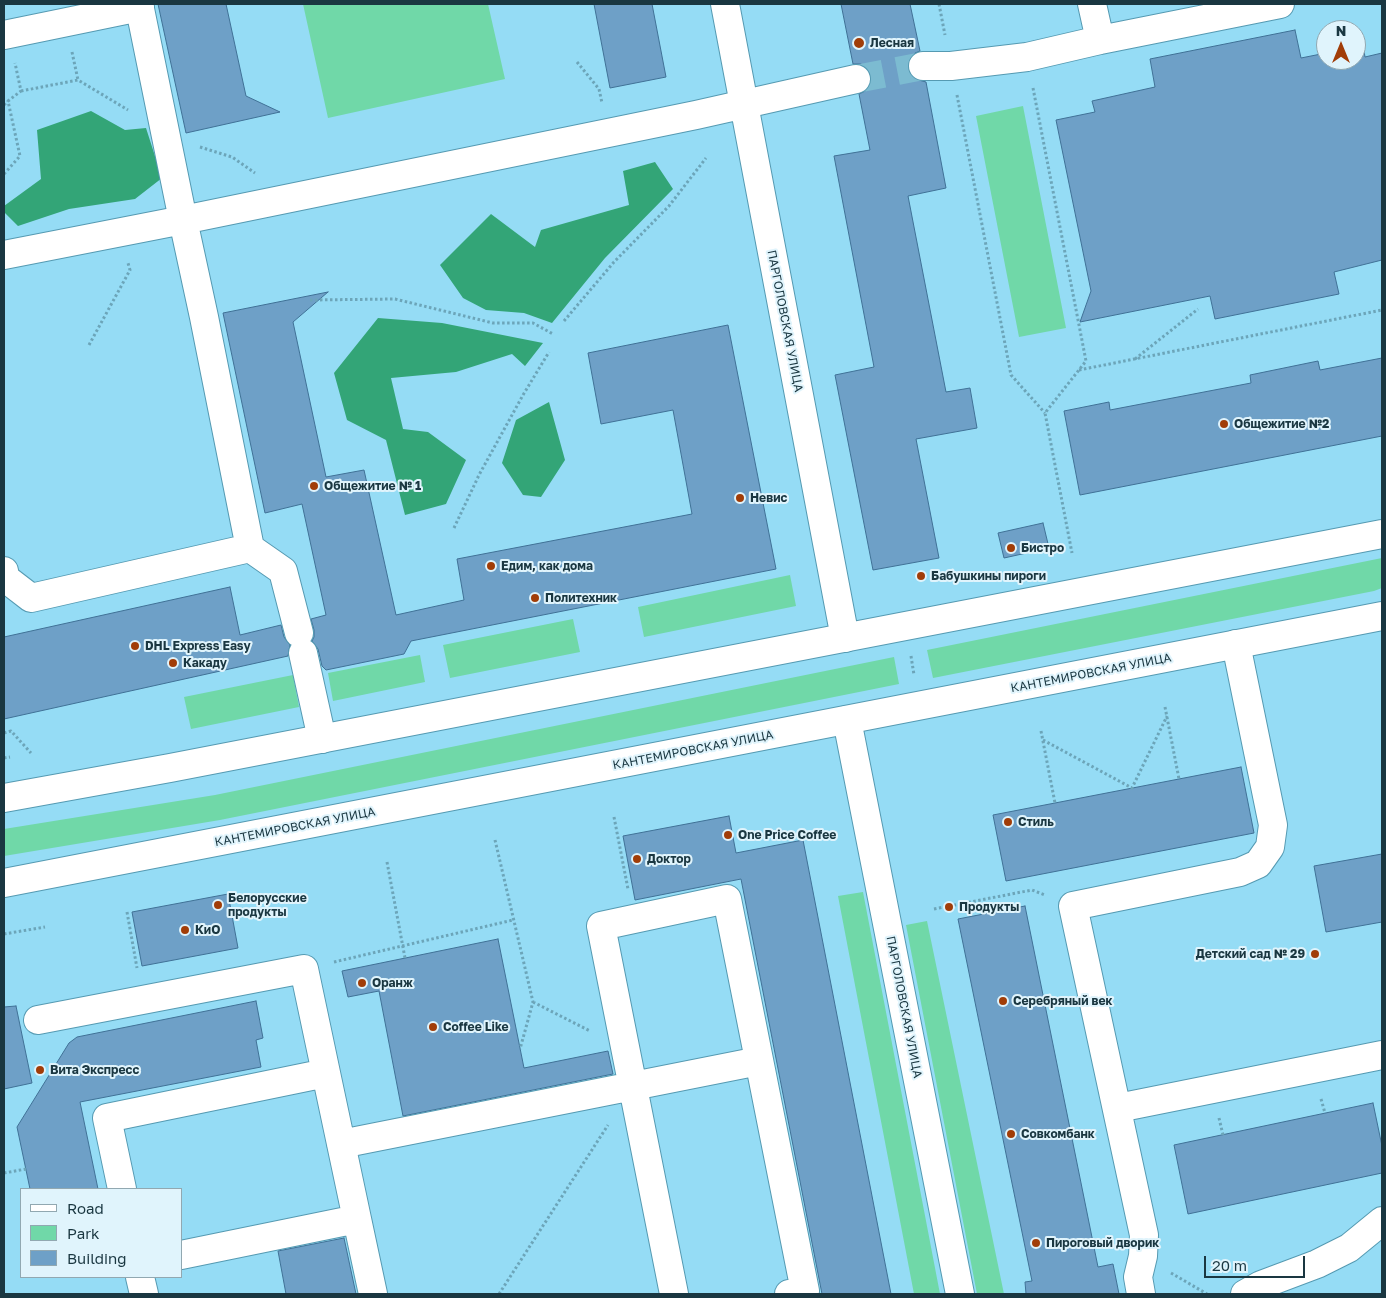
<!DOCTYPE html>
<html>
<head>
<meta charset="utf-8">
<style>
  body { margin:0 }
  #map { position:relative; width:1386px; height:1298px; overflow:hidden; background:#95dcf5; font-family:"Golos Text",sans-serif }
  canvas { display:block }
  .frame { position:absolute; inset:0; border:5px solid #1a3741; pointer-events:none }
  .legend { position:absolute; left:20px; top:1188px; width:162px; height:90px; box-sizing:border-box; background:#e0f4fc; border:1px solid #91a8b1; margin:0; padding:6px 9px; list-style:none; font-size:15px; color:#1a3741 }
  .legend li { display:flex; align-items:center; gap:10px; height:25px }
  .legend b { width:25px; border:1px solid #91a8b1 }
  .north { position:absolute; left:1316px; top:20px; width:50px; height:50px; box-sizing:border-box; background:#e0f4fc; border:1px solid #91a8b1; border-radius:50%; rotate:0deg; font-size:14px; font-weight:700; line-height:20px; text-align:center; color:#1a3741 }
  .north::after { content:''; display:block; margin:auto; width:18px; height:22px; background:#a13d08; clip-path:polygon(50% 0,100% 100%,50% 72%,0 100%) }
  .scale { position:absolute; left:1204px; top:1256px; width:101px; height:22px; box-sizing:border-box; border:2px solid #1a3741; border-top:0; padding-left:6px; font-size:15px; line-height:18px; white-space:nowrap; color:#1a3741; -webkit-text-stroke:4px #e0f4fc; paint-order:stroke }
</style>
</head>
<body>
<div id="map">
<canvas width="1386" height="1298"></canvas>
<div class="frame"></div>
<ul class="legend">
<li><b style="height:6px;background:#fff"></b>Road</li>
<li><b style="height:14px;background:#70d8a8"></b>Park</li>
<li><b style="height:14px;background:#6ea0c7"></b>Building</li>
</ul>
<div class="north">N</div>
<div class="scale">20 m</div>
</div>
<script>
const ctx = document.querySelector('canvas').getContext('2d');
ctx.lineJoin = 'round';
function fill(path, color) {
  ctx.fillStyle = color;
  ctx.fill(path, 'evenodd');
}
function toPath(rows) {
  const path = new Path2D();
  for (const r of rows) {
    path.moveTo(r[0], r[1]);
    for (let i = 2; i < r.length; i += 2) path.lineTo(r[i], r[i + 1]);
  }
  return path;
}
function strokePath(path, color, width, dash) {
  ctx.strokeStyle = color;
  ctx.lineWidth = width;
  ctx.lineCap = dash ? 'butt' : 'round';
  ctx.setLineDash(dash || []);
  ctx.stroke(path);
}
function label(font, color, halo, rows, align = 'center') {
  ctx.font = font + ' "Golos Text",sans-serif';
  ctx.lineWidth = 4;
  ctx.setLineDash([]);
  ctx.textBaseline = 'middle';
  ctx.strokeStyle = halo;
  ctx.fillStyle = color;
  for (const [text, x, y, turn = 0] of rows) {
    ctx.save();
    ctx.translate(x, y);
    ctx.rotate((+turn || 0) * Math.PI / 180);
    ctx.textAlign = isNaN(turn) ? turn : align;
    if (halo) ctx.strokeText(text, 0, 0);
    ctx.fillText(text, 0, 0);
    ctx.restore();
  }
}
const green = toPath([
  [303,4,488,4,505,79,328,118],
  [1023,106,1066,328,1019,337,976,116],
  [1382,558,1382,588,1374,591,933,678,927,650],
  [790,575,796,606,644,637,638,607],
  [573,619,580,652,450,678,443,645],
  [420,655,425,682,333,701,328,673],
  [894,657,899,684,220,820,4,856,4,829,215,795],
  [293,675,299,707,191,729,184,697],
  [863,892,940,1294,914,1294,838,896],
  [927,921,1004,1294,977,1294,906,925]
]);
const forest = toPath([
  [91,111,125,130,146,128,162,178,135,199,69,209,18,226,4,212,4,206,41,179,37,130],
  [655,162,673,189,605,258,552,323,524,313,486,310,463,298,440,265,491,214,535,247,541,230,629,205,623,171],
  [378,318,442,323,543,343,525,366,512,354,456,372,391,378,403,429,428,432,466,460,446,504,405,515,386,440,347,420,334,373],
  [549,402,565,460,541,497,523,495,502,463,516,420]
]);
const building = toPath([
  [158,4,226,4,246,96,280,112,186,133,158,4],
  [594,4,652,4,666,77,610,88,594,4],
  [841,4,910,4,920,51,915,53,910,58,907,66,909,73,915,79,926,82,946,188,908,196,946,392,970,388,977,428,916,439,939,558,873,570,835,375,874,367,834,156,870,150,859,94,867,90,871,84,871,76,867,68,861,64,853,64,841,4],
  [1295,30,1301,58,1326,53,1326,60,1356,60,1356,46,1363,45,1365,57,1382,53,1382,260,1334,272,1339,294,1215,319,1210,296,1080,322,1091,291,1056,120,1095,112,1092,101,1155,87,1150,59,1295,30],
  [328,292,293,322,326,477,364,470,396,615,464,600,457,559,692,514,673,410,601,424,588,353,728,325,776,569,411,641,404,654,326,670,322,666,318,649,312,641,314,637,314,630,311,619,326,615,302,504,265,513,223,313,328,292],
  [1382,358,1382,436,1080,495,1064,411,1109,402,1110,410,1251,383,1250,375,1318,361,1320,370,1382,358],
  [1043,523,1049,548,1004,558,998,533,1043,523],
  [230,587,240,635,281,625,284,637,290,645,288,656,4,719,4,637,230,587],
  [1241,767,1254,833,1006,881,993,815,1241,767],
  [729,816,736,853,803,840,891,1294,822,1294,741,879,635,900,623,836,729,816],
  [1382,854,1382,922,1326,932,1314,866,1382,854],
  [228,894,238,948,142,966,132,912,228,894],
  [1025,906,1098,1267,1113,1264,1119,1294,1026,1294,1025,1282,1032,1281,958,919,1025,906],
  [498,939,524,1068,608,1051,613,1074,403,1116,379,991,348,997,342,971,498,939],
  [256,1001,263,1038,256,1040,261,1067,80,1102,98,1189,30,1189,17,1127,69,1043,77,1037,256,1001],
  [16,1006,32,1083,4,1089,4,1007,16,1006],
  [1373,1103,1382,1146,1382,1173,1188,1214,1174,1145,1373,1103],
  [344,1238,356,1294,286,1294,278,1251,344,1238]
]);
const minorTunnel = toPath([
  [856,79,923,66]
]);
const path = toPath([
  [939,4,945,35],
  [72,52,78,80],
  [577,62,599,89,602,103],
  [1033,88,1086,361,1045,413,1072,553],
  [21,91,78,80,128,110],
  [957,95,1011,375,1045,413],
  [4,105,8,101],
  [200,147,232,157,255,173],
  [4,174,20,156,8,101,21,91,15,63],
  [310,300,395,299,493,323,533,323,553,334],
  [564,321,614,262,669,206,706,158],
  [89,345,130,270,128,263],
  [1135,359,1198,309],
  [1079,370,1382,310],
  [454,528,479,475,523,395,549,352],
  [911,656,914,675],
  [1165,707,1179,779],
  [1041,731,1055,803],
  [4,733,11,731,31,753],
  [1043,740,1132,788,1167,716],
  [4,758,10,757],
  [614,817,628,889],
  [495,840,533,1002,520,1049],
  [387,862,405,958],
  [934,909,1032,890,1045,895],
  [127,912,137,968],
  [4,934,45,927],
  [334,962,513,920],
  [533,1002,590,1031],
  [1321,1099,1325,1113],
  [1219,1118,1223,1135],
  [4,1173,26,1169],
  [1171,1273,1207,1294],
  [499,1294,608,1125]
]);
const minor = toPath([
  [139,4,183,220,204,317,250,548,283,571,299,633],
  [725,4,845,638],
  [1092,4,1100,40],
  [4,35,140,7],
  [923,66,951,66,1027,57,1100,40,1280,4],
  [4,255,183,220,696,115,856,79],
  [4,571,5,578,31,598,250,548],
  [303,653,322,739],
  [847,720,960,1294],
  [38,1020,304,969,326,1073,107,1118,122,1189],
  [326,1073,357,1219],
  [1118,1108,1382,1055],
  [341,1144,759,1061],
  [181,1255,357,1219,373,1294],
  [140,1277,144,1294],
  [674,1294,601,926,727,899,805,1291,789,1294],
  [1141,1294,1138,1277,1143,1256,1144,1235,1073,906,1240,872,1258,864,1270,847,1273,825,1236,644],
  [1245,1294,1261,1285,1317,1264,1349,1248,1382,1221]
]);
const major = toPath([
  [4,798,170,768,1382,534],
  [4,883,1382,616]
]);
const markers = [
  [859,43,6,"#a13d08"],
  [1224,424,5,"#a13d08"],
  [314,486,5,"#a13d08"],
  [740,498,5,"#a13d08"],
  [1011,548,5,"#a13d08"],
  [491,566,5,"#a13d08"],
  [921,576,5,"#a13d08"],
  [535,598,5,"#a13d08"],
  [135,646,5,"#a13d08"],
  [173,663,5,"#a13d08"],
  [1008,822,5,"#a13d08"],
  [728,835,5,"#a13d08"],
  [637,859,5,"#a13d08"],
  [218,905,5,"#a13d08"],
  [949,907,5,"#a13d08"],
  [185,930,5,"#a13d08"],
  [1315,954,5,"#a13d08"],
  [362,983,5,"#a13d08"],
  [1003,1001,5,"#a13d08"],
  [433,1027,5,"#a13d08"],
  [40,1070,5,"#a13d08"],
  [1011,1134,5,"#a13d08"],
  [1036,1243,5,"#a13d08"]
];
const poiNames = [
  ["Лесная",870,43],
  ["Общежитие №2",1234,424],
  ["Общежитие № 1",324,486],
  ["Невис",750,498],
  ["Бистро",1021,548],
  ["Едим, как дома",501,566],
  ["Бабушкины пироги",931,576],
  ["Политехник",545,598],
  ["DHL Express Easy",145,646],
  ["Какаду",183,663],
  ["Стиль",1018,822],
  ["One Price Coffee",738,835],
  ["Доктор",647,859],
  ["Белорусские",228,898],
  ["продукты",228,912],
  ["Продукты",959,907],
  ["КиО",195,930],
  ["Детский сад № 29",1305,954,"right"],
  ["Оранж",372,983],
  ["Серебряный век",1013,1001],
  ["Coffee Like",443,1027],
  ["Вита Экспресс",50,1070],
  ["Совкомбанк",1021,1134],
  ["Пироговый дворик",1046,1243]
];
const streetNames = [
  ["ПАРГОЛОВСКАЯ УЛИЦА",785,321,79],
  ["КАНТЕМИРОВСКАЯ УЛИЦА",1091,673,-11],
  ["КАНТЕМИРОВСКАЯ УЛИЦА",693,750,-11],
  ["КАНТЕМИРОВСКАЯ УЛИЦА",295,827,-11],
  ["ПАРГОЛОВСКАЯ УЛИЦА",904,1007,79]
];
fill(green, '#70d8a8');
fill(forest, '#33a577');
fill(building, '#6ea0c7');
strokePath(building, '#407196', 1);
strokePath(minorTunnel, '#7cbbd1', 28, [28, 14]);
strokePath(minor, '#559ab2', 30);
strokePath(major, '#559ab2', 30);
strokePath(path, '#6ca5b9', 3, [2.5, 2.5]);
strokePath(minor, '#fff', 28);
strokePath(major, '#fff', 28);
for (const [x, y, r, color] of markers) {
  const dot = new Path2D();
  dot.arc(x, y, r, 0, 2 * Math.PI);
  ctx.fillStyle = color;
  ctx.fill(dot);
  strokePath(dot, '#e0f4fc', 2);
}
label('bold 12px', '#1a3741', '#e0f4fc', poiNames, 'left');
label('12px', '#1a3741', '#e0f4fc', streetNames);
</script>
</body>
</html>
